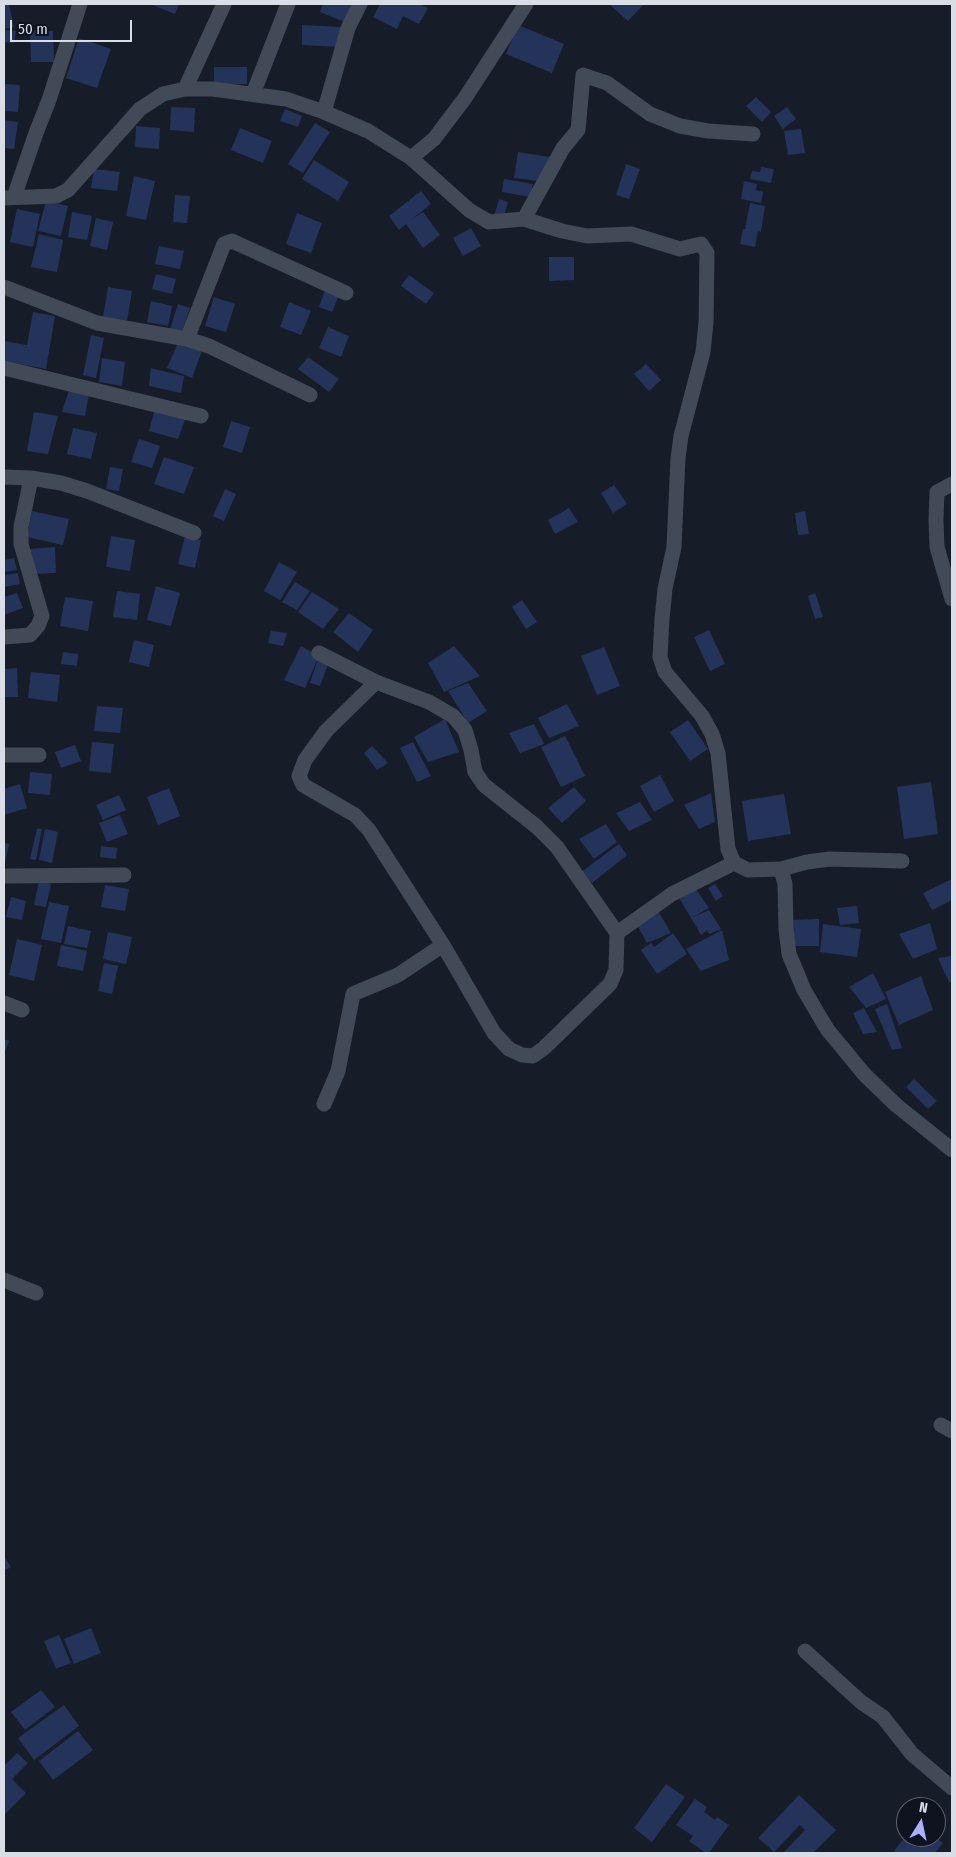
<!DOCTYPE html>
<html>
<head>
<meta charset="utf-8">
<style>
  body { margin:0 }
  #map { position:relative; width:956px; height:1857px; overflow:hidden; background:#171c29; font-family:"Fira Sans Condensed",sans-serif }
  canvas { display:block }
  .frame { position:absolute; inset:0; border:5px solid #d9dde6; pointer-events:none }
  .north { position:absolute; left:896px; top:1797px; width:50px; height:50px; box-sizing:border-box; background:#0e131f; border:1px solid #5f646f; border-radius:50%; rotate:10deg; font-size:14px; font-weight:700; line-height:20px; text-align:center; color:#d9dde6 }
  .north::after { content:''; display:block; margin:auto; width:18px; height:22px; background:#acaffb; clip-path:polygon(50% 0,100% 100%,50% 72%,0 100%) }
  .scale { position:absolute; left:10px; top:20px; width:122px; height:22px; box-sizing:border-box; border:2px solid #d9dde6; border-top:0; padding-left:6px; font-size:15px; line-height:18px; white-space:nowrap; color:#d9dde6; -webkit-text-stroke:4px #0e131f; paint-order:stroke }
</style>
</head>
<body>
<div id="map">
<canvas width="956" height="1857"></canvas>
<div class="frame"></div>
<div class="north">N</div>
<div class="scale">50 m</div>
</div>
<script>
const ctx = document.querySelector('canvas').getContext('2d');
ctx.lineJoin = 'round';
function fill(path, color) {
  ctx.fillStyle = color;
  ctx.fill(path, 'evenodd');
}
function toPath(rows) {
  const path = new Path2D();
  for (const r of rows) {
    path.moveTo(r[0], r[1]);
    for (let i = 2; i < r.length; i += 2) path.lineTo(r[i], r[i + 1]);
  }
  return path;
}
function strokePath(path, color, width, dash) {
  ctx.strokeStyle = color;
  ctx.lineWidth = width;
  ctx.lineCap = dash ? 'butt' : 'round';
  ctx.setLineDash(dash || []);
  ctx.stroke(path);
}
const building = toPath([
  [4,4,9,4,14,27,4,29],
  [150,4,179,4,175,14],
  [323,4,351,4,355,5,347,23,320,12],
  [380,4,419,4,428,8,419,24,403,16,397,29,373,17],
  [609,4,644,4,628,21],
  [302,25,342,27,341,47,302,45],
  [518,25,564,44,552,73,506,54],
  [4,30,16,31,14,43,4,42],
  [30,31,53,31,54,62,31,62],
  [79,38,111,49,97,88,66,78],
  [214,67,247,67,247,84,214,85],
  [4,84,20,85,18,112,4,111],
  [756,97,771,112,762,122,746,106],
  [171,107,195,108,194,132,170,130],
  [787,107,796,119,783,129,774,116],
  [285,109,302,116,298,127,280,121],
  [4,120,18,122,14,149,4,148],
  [315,123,330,132,303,173,288,164],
  [136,126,160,128,159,149,135,147],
  [240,128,272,141,263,163,231,150],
  [801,129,805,153,788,155,784,131],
  [518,152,550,157,546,182,514,178],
  [314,160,349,182,338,201,302,179],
  [626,164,640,169,629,199,616,195],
  [761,167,774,169,771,183,750,179,752,171,760,172],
  [94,169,120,172,117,191,91,188],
  [134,176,155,181,146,220,126,216],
  [504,179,533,184,530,197,502,192],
  [744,181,757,184,756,190,763,192,761,203,741,199],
  [421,191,431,204,411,220,423,212,440,235,423,248,406,224,399,230,389,216],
  [175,195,190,196,187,223,173,222],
  [499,199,508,202,501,226,492,223],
  [46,201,68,206,61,236,38,231],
  [750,203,765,206,761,232,758,231,755,247,740,244,743,229,745,229],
  [17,209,40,214,33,247,10,242],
  [72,212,92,216,87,240,68,237],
  [297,213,322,223,311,253,286,244],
  [96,218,113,222,107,250,90,246],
  [471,228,481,246,463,256,453,238],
  [39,234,63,240,57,272,31,267],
  [159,246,184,251,180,269,155,264],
  [549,257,574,257,574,280,549,281],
  [156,274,176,279,172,294,152,289],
  [409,275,434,293,426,304,401,286],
  [108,287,132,291,127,321,103,317],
  [325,290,339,295,332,312,319,307],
  [214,297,235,304,226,332,205,326],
  [151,301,172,306,168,326,147,322],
  [289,302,311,311,301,335,280,327],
  [178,304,190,308,182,332,170,329],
  [33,312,55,316,46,369,4,361,4,341,27,345],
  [328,327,349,336,341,357,319,348],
  [91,335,104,338,96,378,83,375],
  [178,343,202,351,192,378,167,368],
  [308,357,339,379,329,392,298,369],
  [102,358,125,362,122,386,99,382],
  [646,364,661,380,649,391,634,374],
  [151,368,184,376,181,393,149,386],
  [69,390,89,394,85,416,62,412],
  [155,408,186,417,178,439,149,431],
  [34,412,58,416,48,454,27,451],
  [231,421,250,427,242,453,223,447],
  [73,428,97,433,91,459,67,454],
  [139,439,160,446,152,468,131,462],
  [164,457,194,467,184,494,154,484],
  [110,467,123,469,119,491,106,489],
  [614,485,627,504,613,513,601,493],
  [225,489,236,494,224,521,213,516],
  [569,508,578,522,555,534,548,520],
  [32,511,69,519,63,545,27,537],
  [805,511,809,534,798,535,795,513],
  [111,536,135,540,130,571,106,567],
  [185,536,201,540,195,568,178,564],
  [55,547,56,573,32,574,30,549],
  [14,558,17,570,4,572,4,560],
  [279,562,297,572,280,600,264,591],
  [18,573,20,584,4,587,4,575],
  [295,582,310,591,297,610,282,602],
  [156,586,180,593,171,626,147,620],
  [117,591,140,594,137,620,113,617],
  [312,592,339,609,323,629,298,612],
  [17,593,23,608,4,615,4,597],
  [815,593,823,617,815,619,808,596],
  [65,597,93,601,88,631,60,626],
  [522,600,537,622,526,629,512,607],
  [349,613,373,630,358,652,333,632],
  [709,630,725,664,710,671,694,637],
  [271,631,287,633,283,646,268,643],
  [134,640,154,645,149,667,129,662],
  [301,646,319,656,305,688,284,680],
  [454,646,480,676,444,692,428,663],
  [604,647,620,686,597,695,581,656],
  [63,652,78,654,77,666,61,664],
  [319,656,329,662,320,686,310,683],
  [17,668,18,697,4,697,4,669],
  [31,672,60,675,57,702,28,698],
  [468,683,487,711,468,723,448,691],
  [567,704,579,726,549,738,538,718],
  [97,706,123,708,120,733,94,731],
  [445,719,459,752,428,762,414,737],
  [688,720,708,749,690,761,670,732],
  [534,724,544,744,520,753,509,733],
  [565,736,585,776,561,787,541,747],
  [92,742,114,744,111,773,89,771],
  [413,742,431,776,417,782,400,748],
  [75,745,81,761,61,768,55,752],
  [372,746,388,763,377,770,364,753],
  [30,772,52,774,50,795,28,793],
  [660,775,674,801,654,812,640,786],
  [931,782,938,834,904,839,897,787],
  [20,784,27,808,4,815,4,789],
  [574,787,586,801,562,823,548,808],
  [169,788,180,816,158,825,147,797],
  [711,793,715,822,699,829,684,805],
  [784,794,791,834,748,841,742,801],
  [119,795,126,810,103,820,96,805],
  [640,802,652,820,629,831,616,813],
  [120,815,128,834,107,842,99,823],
  [606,824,617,842,594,859,579,839],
  [37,828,42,829,36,860,30,859],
  [45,829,58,832,52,863,39,860],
  [4,843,9,844,5,863,4,863],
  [619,844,627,855,592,883,581,872],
  [101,846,117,848,116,859,100,857],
  [952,879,952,900,932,910,923,893],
  [39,881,51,884,46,907,34,905],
  [715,884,723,896,716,901,708,888],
  [105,885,129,889,125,911,101,907],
  [695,888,709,908,691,918,709,910,721,929,709,934,707,930,701,935,678,896],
  [11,897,26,901,22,920,6,917],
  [49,902,69,906,61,943,41,939],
  [857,906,859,923,840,925,837,908],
  [657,909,671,933,647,943,636,923],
  [819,919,819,946,789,946,789,920],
  [930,923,937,949,913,959,899,934],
  [823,924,861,929,857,957,820,952],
  [68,926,91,931,87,948,64,944],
  [722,930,729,960,701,971,686,949],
  [108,932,132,937,126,964,103,959],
  [673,933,687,954,657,974,641,950,651,943,654,947],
  [17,939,42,945,34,981,9,975],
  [61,945,87,951,83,971,57,966],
  [952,956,952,982,949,982,938,958],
  [104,963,118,966,112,994,98,991],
  [873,973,886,999,866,1008,849,987],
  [921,976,933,1010,899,1025,885,992],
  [887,1004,902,1048,892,1050,875,1009],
  [864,1008,877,1032,863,1034,853,1013],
  [4,1039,9,1041,4,1054],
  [914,1079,937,1101,928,1109,906,1087],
  [4,1556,11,1567,4,1571],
  [91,1628,101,1653,74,1664,64,1639],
  [59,1635,71,1663,56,1669,44,1641],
  [41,1690,55,1707,25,1730,11,1712],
  [64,1705,79,1726,34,1760,18,1738],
  [78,1731,93,1750,53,1780,39,1761],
  [17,1753,28,1763,12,1779,26,1793,4,1815,4,1766],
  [666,1784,685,1797,652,1842,634,1828],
  [799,1795,836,1830,813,1853,783,1853,805,1830,800,1825,774,1852,758,1838],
  [695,1799,707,1807,704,1812,715,1820,717,1817,729,1825,709,1853,706,1853,689,1841,693,1836,676,1825],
  [905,1837,935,1837,943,1843,935,1853,896,1853,894,1851]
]);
const minor = toPath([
  [185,89,224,4],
  [253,94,288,4],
  [324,112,348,28,360,4],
  [411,158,434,139,465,98,526,4],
  [14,197,36,133,49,100,80,4],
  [4,198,56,196,68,190,140,109,163,94,185,89,213,89,286,99,324,112,368,131,411,158,469,210,489,222,524,219,562,231,587,236,631,234,680,249,701,244,707,253,706,323,703,352,681,436,678,458,674,547,665,589,662,619,660,657,665,672,702,716,712,734,718,753,728,849,734,863,748,870,781,869,807,862,830,859,902,861],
  [524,219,563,148,578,130,583,75,607,83,650,114,680,126,708,131,753,134],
  [4,287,97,323,187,339,209,346,310,395],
  [187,339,224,244,232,241,346,293],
  [4,368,201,416],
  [4,477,31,478,61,483,87,491,194,533],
  [952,484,937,492,936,520,937,547,952,599],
  [4,637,30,635,38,626,42,616,21,544,21,527,31,478],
  [319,653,376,682,429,702,453,716,465,730,471,750,475,772,484,785,537,827,557,847,617,933,616,970,610,984,544,1048,533,1056,522,1055,509,1049,494,1033,443,945,369,830,355,815,303,785,299,776,305,760,326,731,376,682],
  [4,755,39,755],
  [781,869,785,884,786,929,789,954,804,990,827,1029,864,1074,896,1105,952,1150],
  [4,876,124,875],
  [617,933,672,894,734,863],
  [4,1003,22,1010],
  [324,1104,338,1071,353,994,398,975,443,945],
  [4,1280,36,1293],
  [941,1425,952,1431],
  [805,1651,861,1702,883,1717,912,1754,952,1788]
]);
fill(building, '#24335a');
strokePath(minor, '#424957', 15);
</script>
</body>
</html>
